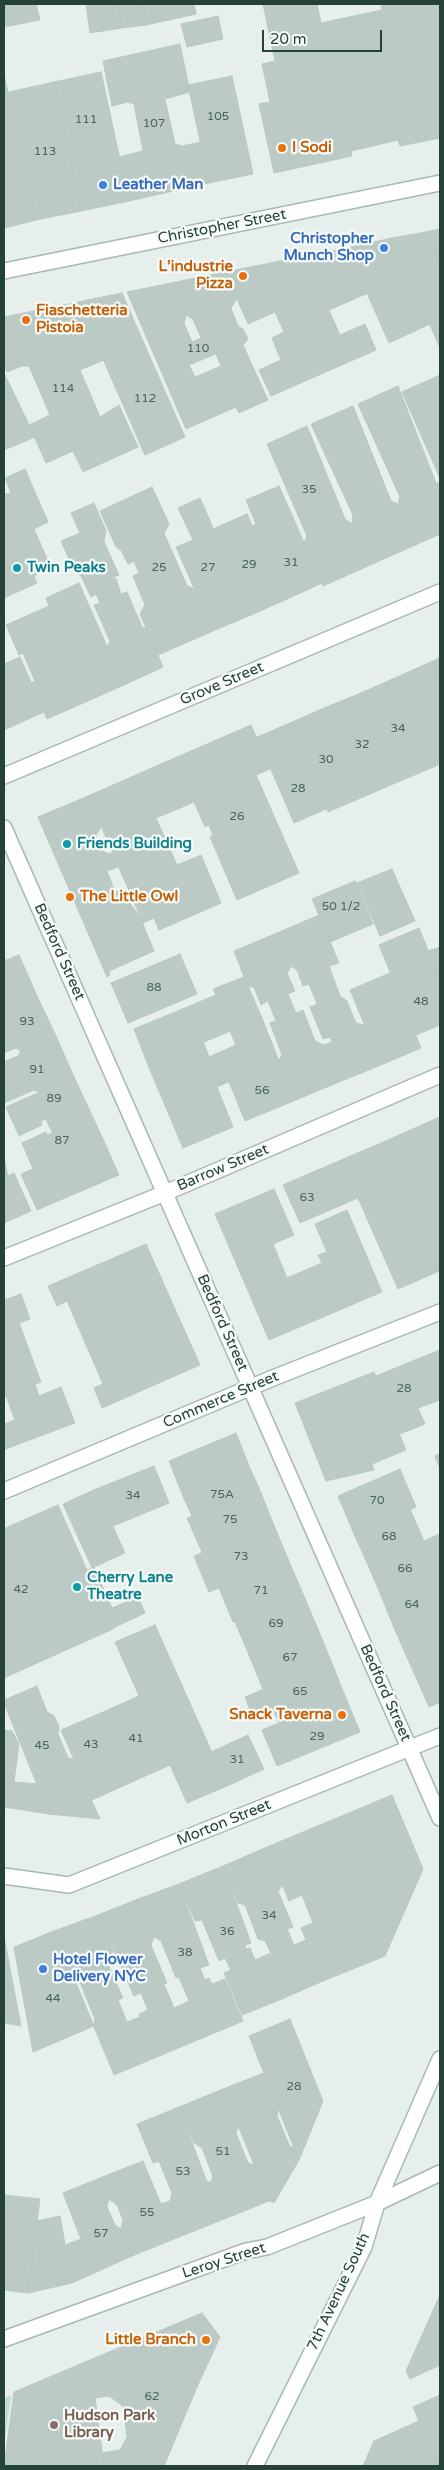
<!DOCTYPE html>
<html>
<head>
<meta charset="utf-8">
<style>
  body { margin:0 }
  #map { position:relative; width:444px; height:2470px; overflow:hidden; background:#e6efeb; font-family:"Varela Round",sans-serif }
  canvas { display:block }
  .frame { position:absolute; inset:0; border:5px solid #24423a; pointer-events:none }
  .scale { position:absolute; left:262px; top:30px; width:120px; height:22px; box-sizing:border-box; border:2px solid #24423a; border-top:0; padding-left:6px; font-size:15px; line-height:18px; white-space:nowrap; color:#24423a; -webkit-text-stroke:4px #f7fbf9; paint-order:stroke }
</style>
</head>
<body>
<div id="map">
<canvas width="444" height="2470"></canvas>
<div class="frame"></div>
<div class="scale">20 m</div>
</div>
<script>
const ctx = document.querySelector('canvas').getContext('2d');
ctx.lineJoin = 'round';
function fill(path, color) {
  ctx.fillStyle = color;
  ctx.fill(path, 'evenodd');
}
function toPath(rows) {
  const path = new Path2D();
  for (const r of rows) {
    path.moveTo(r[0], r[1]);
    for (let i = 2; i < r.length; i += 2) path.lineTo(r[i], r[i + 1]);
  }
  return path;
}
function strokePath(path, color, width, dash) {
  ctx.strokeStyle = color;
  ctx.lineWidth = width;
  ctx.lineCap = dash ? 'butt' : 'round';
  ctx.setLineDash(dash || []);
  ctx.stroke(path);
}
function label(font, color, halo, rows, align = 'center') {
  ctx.font = font + ' "Varela Round",sans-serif';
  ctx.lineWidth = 4.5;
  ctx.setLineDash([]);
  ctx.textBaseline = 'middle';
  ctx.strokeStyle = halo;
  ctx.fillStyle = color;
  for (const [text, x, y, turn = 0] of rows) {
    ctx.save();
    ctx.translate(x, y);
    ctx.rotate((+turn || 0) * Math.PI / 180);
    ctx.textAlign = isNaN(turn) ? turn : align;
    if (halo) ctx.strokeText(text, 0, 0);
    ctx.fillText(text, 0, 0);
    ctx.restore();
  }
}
const green = toPath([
  [11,2395,4,2447,4,2398]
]);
const building = toPath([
  [4,4,36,4,40,20,4,27,4,4],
  [86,4,118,4,122,28,90,33,86,4],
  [118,4,143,4,146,25,122,28,118,4],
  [143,4,194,4,196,14,146,25,143,4],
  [263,4,317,4,321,23,382,10,381,4,440,4,440,138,400,146,398,140,351,151,352,156,274,173,259,104,270,102,262,64,275,61,263,4],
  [218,16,223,39,187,47,181,24,218,16],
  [180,44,190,92,165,99,175,144,182,146,201,142,209,183,129,201,119,157,143,151,134,104,128,102,112,106,103,61,180,44],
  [101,72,129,201,81,211,54,82,101,72],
  [4,74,36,220,4,228,4,74],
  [232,76,253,174,209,183,188,85,232,76],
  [54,82,81,211,36,220,9,92,54,82],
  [440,229,440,263,426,232,440,229],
  [426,232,440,263,440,348,392,238,426,232],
  [392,238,430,324,389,343,347,248,392,238],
  [347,248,368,293,329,310,340,335,365,324,376,350,271,396,259,370,281,360,272,338,284,332,275,312,248,324,225,272,347,248],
  [225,272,237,298,231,308,238,326,243,329,248,339,243,345,268,400,239,413,236,407,186,429,127,292,225,272],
  [186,315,193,319,201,338,192,342,184,323,186,315],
  [216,354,221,366,195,377,189,365,216,354],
  [122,293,185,437,145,455,78,302,122,293],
  [78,302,104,360,80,370,100,417,119,405,138,447,83,472,73,451,46,463,29,425,50,415,29,366,22,366,7,372,4,366,4,317,78,302],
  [4,373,35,437,4,450,4,373],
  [440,375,440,478,402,392,440,375],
  [398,386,436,483,440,483,440,534,323,586,304,543,307,536,267,444,307,426,345,519,352,524,353,515,311,424,353,406,391,501,398,504,400,497,358,404,398,386],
  [25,469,48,522,34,529,51,568,33,576,23,551,4,559,4,494,11,493,5,478,25,469],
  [279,486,322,583,285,600,252,526,256,524,246,500,279,486],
  [152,487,169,524,164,533,187,586,195,589,213,631,158,655,140,614,145,605,133,576,139,573,134,561,128,564,121,550,116,547,100,511,152,487],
  [200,498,251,615,213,631,176,547,193,540,178,508,200,498],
  [94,503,106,531,104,542,119,575,112,578,116,579,121,594,127,592,142,627,147,629,163,667,124,685,107,647,110,641,94,605,100,603,96,594,91,597,81,576,75,572,61,541,80,533,71,513,94,503],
  [247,514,285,600,251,615,213,529,247,514],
  [23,551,37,583,4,598,4,559,23,551],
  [79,583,124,685,47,719,31,683,35,681,23,653,19,655,6,625,49,606,46,598,79,583],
  [20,657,44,712,4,730,4,664,20,657],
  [440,658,440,679,433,661,440,658],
  [433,661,440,679,440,764,436,766,397,677,433,661],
  [397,677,436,766,400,781,361,693,397,677],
  [361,693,400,781,363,797,324,708,361,693],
  [324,708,363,797,328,812,290,723,324,708],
  [290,723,326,809,294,823,257,737,290,723],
  [251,725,270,769,256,775,299,873,237,900,210,837,213,835,209,825,205,827,194,802,180,808,161,764,251,725],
  [161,764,180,808,156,818,177,865,201,855,221,903,159,930,154,918,143,923,88,796,161,764],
  [88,796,101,827,96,835,102,851,109,854,112,853,118,867,107,871,115,892,120,890,140,917,154,951,109,971,110,975,107,977,38,817,88,796],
  [392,869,415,921,380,936,357,883,392,869],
  [355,881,373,924,330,942,312,899,355,881],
  [319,915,339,963,329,966,340,996,347,1001,356,1023,364,1025,381,1065,339,1082,323,1045,332,1042,330,1037,323,1039,310,1007,317,1004,309,984,303,986,297,970,291,966,277,933,319,915],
  [419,928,440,980,440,1025,416,1035,379,945,419,928],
  [277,933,291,967,287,973,295,991,288,994,296,1013,303,1010,315,1041,323,1045,339,1082,296,1100,279,1060,282,1055,270,1023,276,1021,268,1001,261,1005,254,987,248,987,234,951,277,933],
  [440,947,440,980,428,951,440,947],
  [180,954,197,994,128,1023,111,983,180,954],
  [19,955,37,996,4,1009,4,961,19,955],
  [390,973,421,1048,381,1065,350,990,390,973],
  [244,977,262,1018,148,1065,134,1029,216,995,213,989,244,977],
  [37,996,56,1036,21,1051,16,1048,4,1053,4,1009,37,996],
  [262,1018,279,1061,248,1074,230,1031,262,1018],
  [56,1036,74,1077,39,1092,34,1090,4,1103,4,1062,18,1056,21,1051,56,1036],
  [203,1042,221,1085,217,1087,233,1127,183,1148,148,1065,203,1042],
  [236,1045,248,1074,221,1085,209,1057,236,1045],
  [279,1061,296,1100,245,1121,229,1082,279,1061],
  [74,1077,89,1109,49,1126,46,1119,41,1121,42,1125,19,1136,6,1107,74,1077],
  [89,1109,103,1139,33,1169,22,1143,46,1132,47,1135,53,1133,49,1126,89,1109],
  [440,1117,440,1271,437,1272,381,1143,440,1117],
  [103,1139,119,1175,37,1210,21,1174,103,1139],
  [381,1143,437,1272,398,1289,358,1198,330,1210,313,1172,381,1143],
  [4,1158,8,1176,14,1173,31,1211,4,1223,4,1158],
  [313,1172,330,1210,300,1223,283,1185,313,1172],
  [274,1189,294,1235,273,1244,287,1278,322,1263,318,1255,327,1252,315,1224,347,1210,382,1292,269,1340,215,1214,274,1189],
  [146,1244,200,1365,102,1408,94,1388,103,1384,67,1301,57,1306,48,1286,146,1244],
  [21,1294,30,1319,19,1323,41,1382,35,1384,39,1396,61,1387,75,1423,8,1448,4,1436,4,1424,15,1420,6,1396,4,1397,4,1300,21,1294],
  [440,1350,440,1400,432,1403,415,1360,440,1350],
  [415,1360,432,1403,418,1408,425,1424,400,1434,376,1376,415,1360],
  [374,1372,406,1450,372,1464,374,1470,326,1481,295,1403,374,1372],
  [236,1433,252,1473,185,1501,169,1461,236,1433],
  [4,1436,8,1448,4,1450,4,1436],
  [440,1454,440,1469,435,1456,440,1454],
  [154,1466,169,1503,113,1526,96,1489,154,1466],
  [400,1469,416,1507,354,1534,338,1496,400,1469],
  [252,1473,259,1488,192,1516,185,1501,252,1473],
  [259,1488,273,1523,202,1552,187,1518,259,1488],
  [96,1489,125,1553,94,1567,112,1608,138,1597,145,1613,113,1628,87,1570,92,1568,63,1504,96,1489],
  [58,1505,113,1629,66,1650,10,1526,58,1505],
  [410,1509,424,1541,368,1565,354,1534,410,1509],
  [273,1523,288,1559,209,1592,194,1556,273,1523],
  [10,1526,66,1650,4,1678,4,1529,10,1526],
  [440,1534,440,1573,382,1598,368,1565,440,1534],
  [288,1559,303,1594,233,1622,219,1588,288,1559],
  [440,1573,440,1611,395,1630,382,1598,440,1573],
  [303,1594,317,1627,249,1655,235,1622,303,1594],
  [438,1612,440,1617,440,1625,438,1626,440,1628,440,1702,429,1707,395,1630,438,1612],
  [155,1625,227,1786,187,1803,115,1642,155,1625],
  [317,1627,331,1661,263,1689,249,1655,317,1627],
  [331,1661,345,1696,279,1723,272,1707,252,1715,245,1697,331,1661],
  [37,1686,47,1712,54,1716,59,1726,58,1734,68,1758,73,1759,100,1819,49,1814,4,1703,4,1700,37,1686],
  [139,1696,170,1765,132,1782,101,1713,139,1696],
  [345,1696,360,1732,277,1766,262,1730,345,1696],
  [101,1713,132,1782,92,1800,61,1730,101,1713],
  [4,1730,12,1731,19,1744,14,1782,38,1784,49,1814,4,1807,4,1730],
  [248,1735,264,1769,227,1786,211,1752,248,1735],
  [392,1795,423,1869,385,1956,323,1981,301,1928,313,1923,302,1895,289,1901,267,1847,392,1795],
  [267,1847,283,1885,278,1891,293,1927,287,1929,294,1945,306,1940,323,1981,282,1999,264,1956,271,1953,265,1941,258,1939,245,1905,238,1903,223,1866,267,1847],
  [223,1866,251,1943,245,1945,246,1949,250,1948,255,1960,264,1956,282,1999,242,2015,224,1973,231,1970,225,1958,219,1961,202,1920,195,1921,179,1884,223,1866],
  [179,1884,209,1965,200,1968,205,1980,209,1978,212,1984,225,1979,243,2021,200,2039,185,2003,189,2001,179,1977,176,1978,161,1941,154,1937,138,1899,179,1884],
  [138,1899,154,1937,151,1945,167,1983,164,1984,174,2008,185,2003,200,2039,157,2057,139,2014,148,2010,141,1993,134,1996,98,1915,138,1899],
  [98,1915,113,1952,107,1962,123,1998,118,2000,127,2022,140,2017,157,2057,114,2075,94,2027,95,2019,77,1975,71,1971,54,1931,98,1915],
  [54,1931,94,2026,33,2052,14,1947,54,1931],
  [4,1936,4,1937,21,2026,4,2023,4,1936],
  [290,2019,323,2101,299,2160,249,2036,290,2019],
  [264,2073,278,2109,277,2116,290,2147,294,2146,299,2160,274,2203,269,2201,223,2089,264,2073],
  [223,2089,238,2127,236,2133,248,2163,254,2165,269,2201,224,2219,210,2183,213,2177,205,2155,202,2148,194,2143,179,2107,223,2089],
  [179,2107,206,2180,210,2183,224,2219,184,2235,170,2201,172,2193,159,2161,153,2163,137,2124,179,2107],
  [143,2161,161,2204,170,2201,184,2235,132,2256,121,2229,123,2220,117,2205,109,2199,100,2178,143,2161],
  [100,2178,109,2199,107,2207,115,2225,121,2229,132,2256,72,2283,65,2245,81,2239,63,2193,100,2178],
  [4,2195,40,2199,28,2293,4,2290,4,2195],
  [60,2216,72,2283,28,2293,37,2221,60,2216],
  [440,2295,440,2365,410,2379,406,2371,440,2295],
  [202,2313,220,2337,197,2387,171,2326,202,2313],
  [171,2326,197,2387,164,2466,104,2466,102,2453,120,2450,127,2437,123,2406,109,2396,95,2398,90,2360,171,2326],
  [90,2360,104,2466,4,2466,14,2392,90,2360],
  [440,2395,440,2466,438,2466,413,2407,440,2395],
  [419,2421,438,2466,385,2466,374,2441,419,2421],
  [374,2441,385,2466,363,2466,374,2441]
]);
const minor = toPath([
  [4,271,440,183],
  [4,776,440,592],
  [4,828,440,1818],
  [4,1258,165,1193,440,1075],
  [4,1491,273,1378,440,1312],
  [4,1876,69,1885,440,1736],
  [4,2339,246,2251,267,2247,377,2203,440,2173]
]);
const secondary = toPath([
  [255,2466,364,2247,377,2203,440,2059]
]);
const markers = [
  [282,148,5,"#e8710a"],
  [103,185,5,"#3f7fe0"],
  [384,248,5,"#3f7fe0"],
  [243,276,5,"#e8710a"],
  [26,320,5,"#e8710a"],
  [17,568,5,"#0f9aa8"],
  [67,844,5,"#0f9aa8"],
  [70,897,5,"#e8710a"],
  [77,1587,5,"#0f9aa8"],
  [342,1715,5,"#e8710a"],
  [43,1969,5,"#3f7fe0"],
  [206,2340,5,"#e8710a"],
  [54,2425,5,"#8d6e63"]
];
const numberNames = [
  ["105",218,117],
  ["111",86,120],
  ["107",154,124],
  ["113",45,152],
  ["110",198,349],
  ["114",63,389],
  ["112",145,399],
  ["35",309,490],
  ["31",291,563],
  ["29",249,565],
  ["25",159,568],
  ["27",208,568],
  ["34",398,729],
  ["32",362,745],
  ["30",326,760],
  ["28",298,789],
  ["26",237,817],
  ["50 1/2",341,907],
  ["88",154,988],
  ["48",421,1002],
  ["93",27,1022],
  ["91",37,1070],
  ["56",262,1091],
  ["89",54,1099],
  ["87",62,1141],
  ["63",307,1198],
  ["28",404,1389],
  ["75A",222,1495],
  ["34",133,1496],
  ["70",377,1501],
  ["75",230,1520],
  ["68",389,1537],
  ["73",241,1557],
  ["66",405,1569],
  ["42",21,1590],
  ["71",261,1591],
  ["64",412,1605],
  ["69",276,1624],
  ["67",290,1658],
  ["65",300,1692],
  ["29",317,1737],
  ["41",136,1739],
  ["43",91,1745],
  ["45",42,1746],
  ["31",237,1760],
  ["34",269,1916],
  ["36",227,1932],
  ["38",185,1953],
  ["44",53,1999],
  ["28",294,2087],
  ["51",223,2152],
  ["53",183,2172],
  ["55",147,2213],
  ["57",101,2234],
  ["62",152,2397]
];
const foodNames = [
  ["I Sodi",292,148],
  ["L’industrie",233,267,"right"],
  ["Pizza",233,284,"right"],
  ["Fiaschetteria",36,311],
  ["Pistoia",36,328],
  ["The Little Owl",80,897],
  ["Snack Taverna",332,1715,"right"],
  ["Little Branch",196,2340,"right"]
];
const shopNames = [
  ["Leather Man",113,185],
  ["Christopher",374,239,"right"],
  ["Munch Shop",374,256,"right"],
  ["Hotel Flower",53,1960],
  ["Delivery NYC",53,1977]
];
const streetNames = [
  ["Christopher Street",222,227,-11],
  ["Grove Street",222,684,-23],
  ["Bedford Street",59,952,66],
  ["Barrow Street",223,1168,-23],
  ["Bedford Street",222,1323,66],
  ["Commerce Street",221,1400,-23],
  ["Bedford Street",385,1693,66],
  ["Morton Street",224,1823,-22],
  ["Leroy Street",224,2261,-18],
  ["7th Avenue South",339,2292,-65]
];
const cultureNames = [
  ["Twin Peaks",27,568],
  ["Friends Building",77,844],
  ["Cherry Lane",87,1578],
  ["Theatre",87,1595]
];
const educationNames = [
  ["Hudson Park",64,2416],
  ["Library",64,2433]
];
fill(green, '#bfe0c8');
fill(building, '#bbcac4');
strokePath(building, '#b8c9c2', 1);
strokePath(minor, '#a8b8b2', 18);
strokePath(secondary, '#a4bbb3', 18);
strokePath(minor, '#fff', 15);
strokePath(secondary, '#fff', 15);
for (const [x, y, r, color] of markers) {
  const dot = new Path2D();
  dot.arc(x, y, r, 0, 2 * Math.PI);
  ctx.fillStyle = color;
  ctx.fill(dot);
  strokePath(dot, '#f7fbf9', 2);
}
label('12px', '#4a645c', null, numberNames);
label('bold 15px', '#c56008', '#f7fbf9', foodNames, 'left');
label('bold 15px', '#366cbe', '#f7fbf9', shopNames, 'left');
label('15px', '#24423a', '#f7fbf9', streetNames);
label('bold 15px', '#0d838f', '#f7fbf9', cultureNames, 'left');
label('bold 15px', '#785e54', '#f7fbf9', educationNames, 'left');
</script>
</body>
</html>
